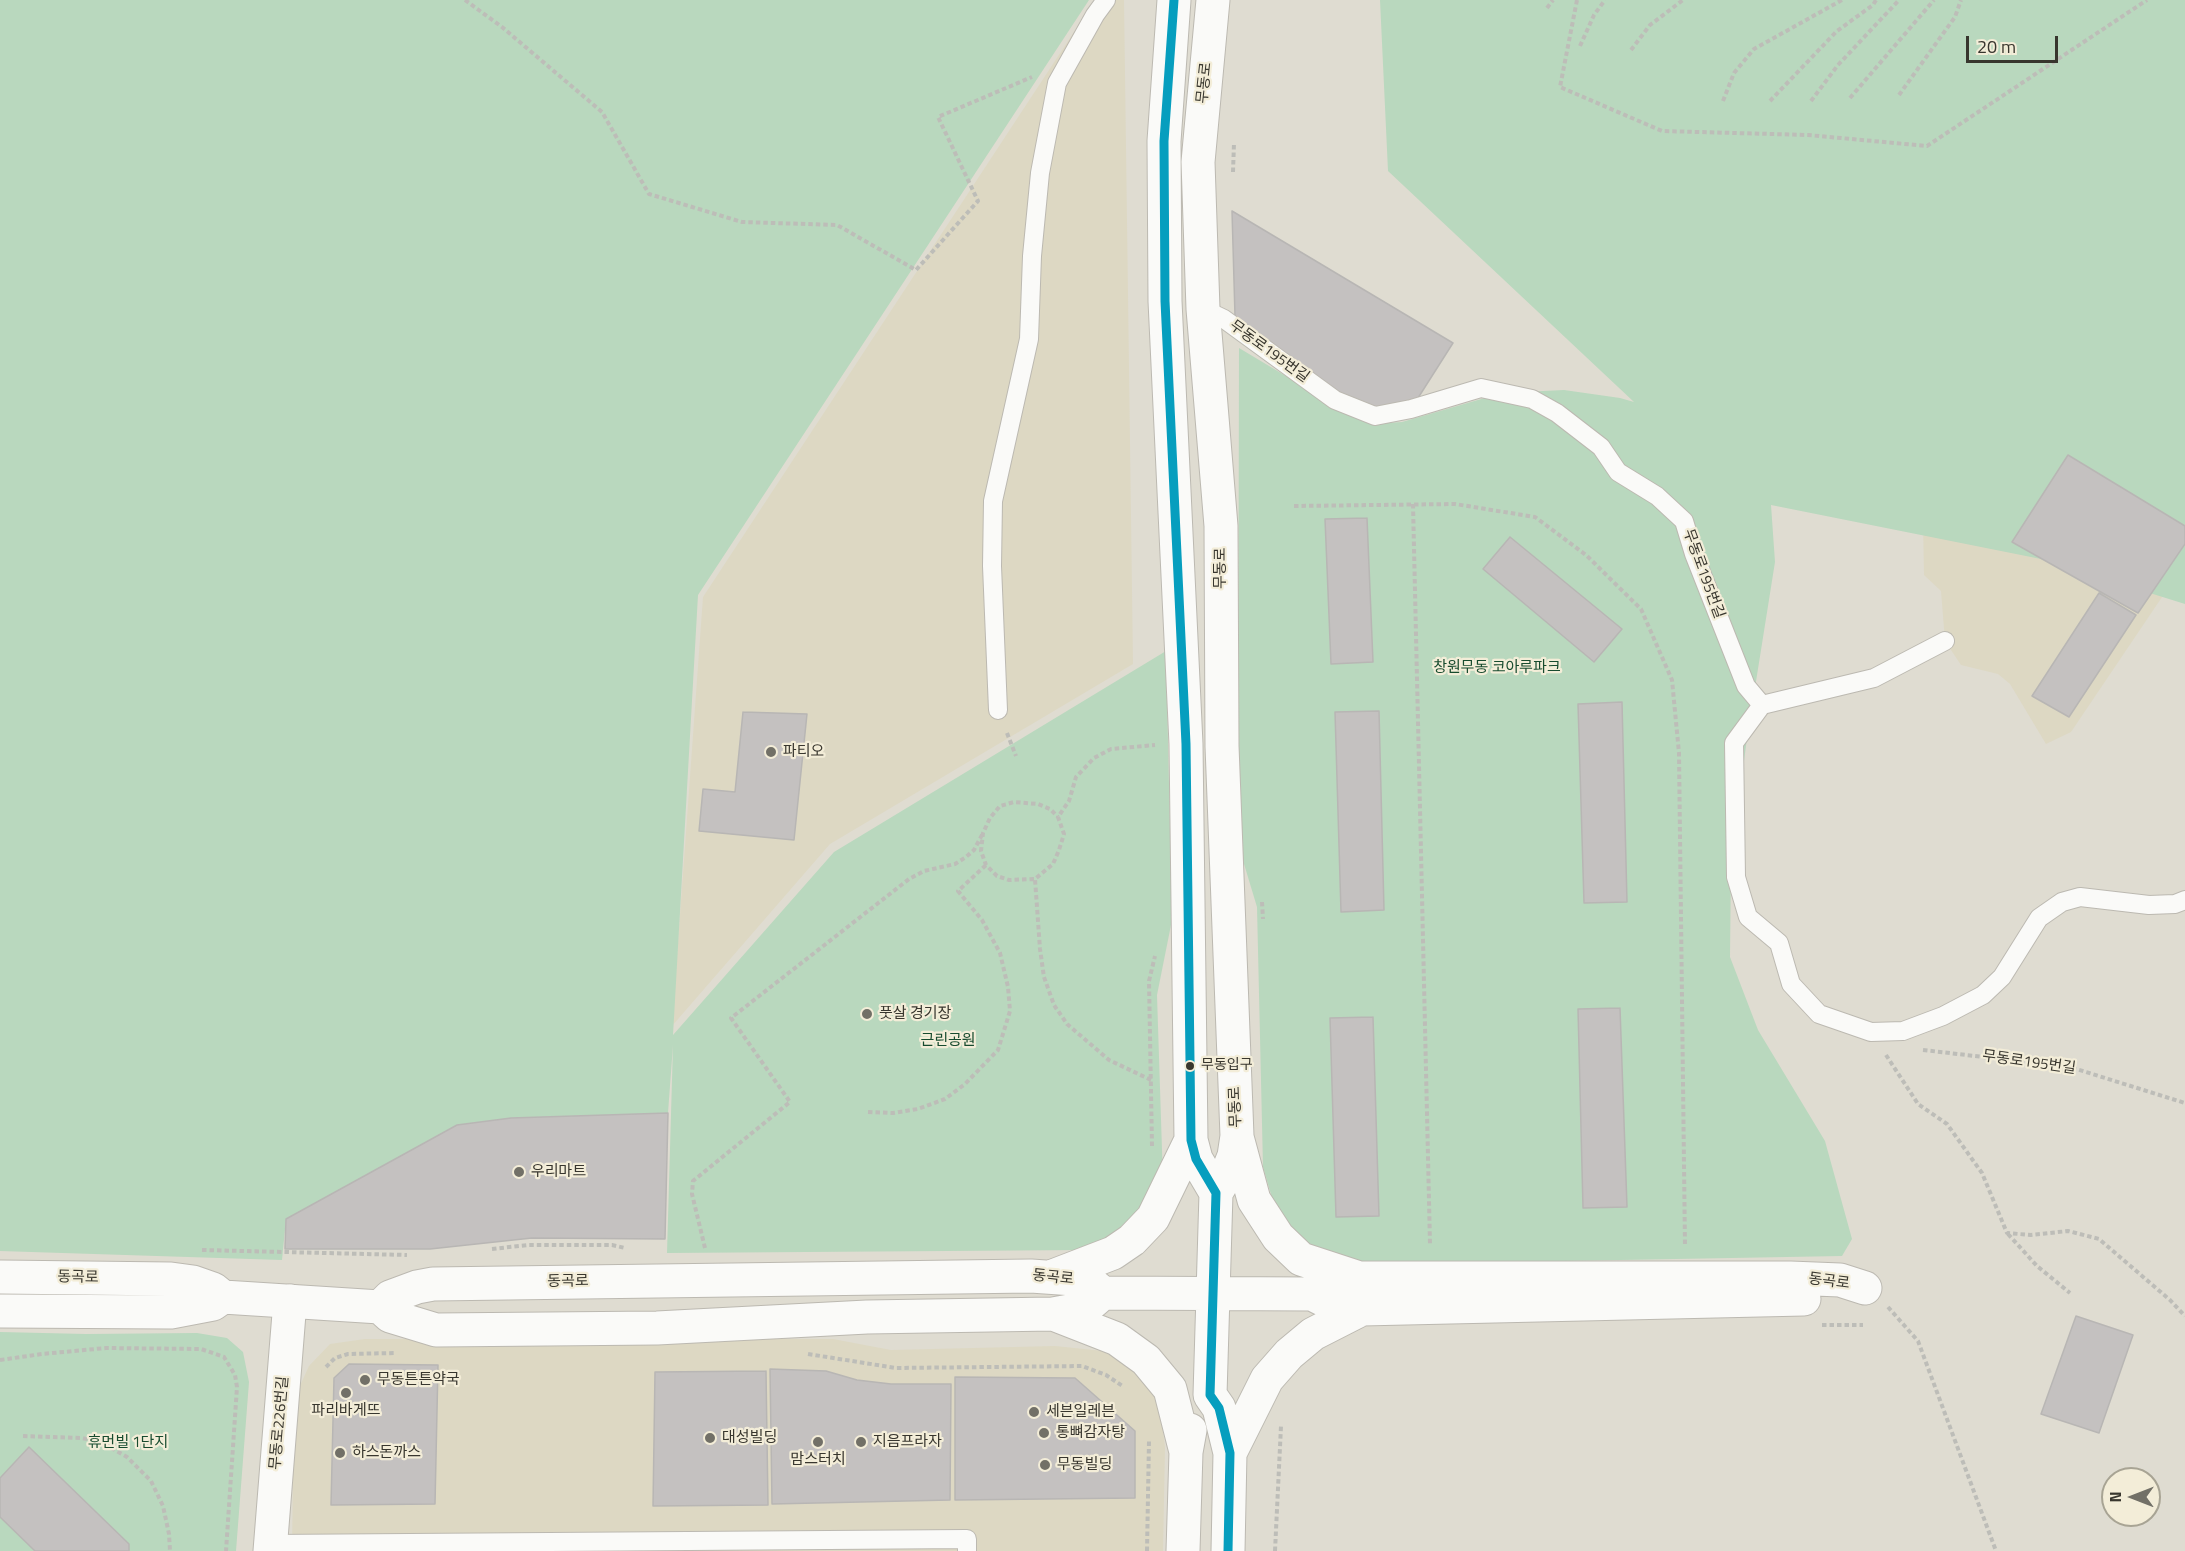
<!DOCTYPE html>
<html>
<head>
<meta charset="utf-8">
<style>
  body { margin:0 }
  #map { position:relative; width:2185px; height:1551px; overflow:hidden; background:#dfdcd1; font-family:"Titillium Web",sans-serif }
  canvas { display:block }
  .north { position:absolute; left:2101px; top:1467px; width:60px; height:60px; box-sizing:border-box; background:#f3edd8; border:2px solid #a8a494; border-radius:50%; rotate:270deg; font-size:16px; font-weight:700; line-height:24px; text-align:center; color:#38362e }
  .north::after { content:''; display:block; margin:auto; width:21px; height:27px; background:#727067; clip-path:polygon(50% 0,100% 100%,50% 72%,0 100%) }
  .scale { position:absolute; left:1966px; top:36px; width:92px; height:27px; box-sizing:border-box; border:3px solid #38362e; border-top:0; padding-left:8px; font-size:18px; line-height:21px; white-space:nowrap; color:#38362e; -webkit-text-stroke:4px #f3edd8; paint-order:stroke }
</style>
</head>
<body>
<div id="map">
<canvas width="2185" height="1551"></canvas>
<div class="north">N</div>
<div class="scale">20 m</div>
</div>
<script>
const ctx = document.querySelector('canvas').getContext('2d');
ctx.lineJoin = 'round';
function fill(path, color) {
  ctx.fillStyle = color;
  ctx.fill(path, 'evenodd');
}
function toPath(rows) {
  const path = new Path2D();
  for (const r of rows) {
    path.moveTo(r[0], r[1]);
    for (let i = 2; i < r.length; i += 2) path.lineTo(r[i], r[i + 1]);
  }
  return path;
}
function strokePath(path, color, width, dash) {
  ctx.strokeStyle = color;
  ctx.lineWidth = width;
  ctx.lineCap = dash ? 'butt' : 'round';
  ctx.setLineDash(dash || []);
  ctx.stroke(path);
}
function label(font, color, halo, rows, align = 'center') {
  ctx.font = font + ' "Titillium Web","Noto Sans KR",sans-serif';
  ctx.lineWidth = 4.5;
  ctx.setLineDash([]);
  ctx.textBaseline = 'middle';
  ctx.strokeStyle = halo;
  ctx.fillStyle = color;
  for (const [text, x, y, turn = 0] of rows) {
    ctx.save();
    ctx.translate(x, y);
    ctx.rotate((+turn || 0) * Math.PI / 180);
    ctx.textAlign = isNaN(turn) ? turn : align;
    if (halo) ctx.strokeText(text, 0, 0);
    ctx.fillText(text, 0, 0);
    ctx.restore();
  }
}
const built = toPath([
  [1095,0,1124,0,1133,664,830,844,672,1026,703,597],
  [1923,521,2185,563,2071,732,2046,744,2010,684,1998,674,1961,665,1945,641,1941,591,1924,575],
  [365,1339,833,1339,891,1350,1055,1346,1103,1351,1141,1372,1160,1405,1165,1447,1163,1551,292,1551,294,1399,309,1366,330,1344]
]);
const green = toPath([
  [0,0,1089,0,698,595,673,1035,834,852,1166,651,1172,920,1157,995,1163,1181,1138,1221,1086,1250,667,1253,673,1045,668,1113,511,1118,457,1125,286,1219,282,1260,0,1251],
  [1380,0,2185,0,2185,604,2041,559,1771,505,1775,562,1747,738,1731,862,1730,957,1758,1030,1825,1141,1852,1239,1842,1256,1344,1265,1308,1248,1275,1208,1263,1167,1257,907,1238,844,1239,348,1336,406,1373,424,1402,422,1502,393,1564,390,1620,398,1634,402,1388,171],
  [0,1332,86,1334,197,1333,227,1338,243,1352,249,1382,236,1551,0,1551]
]);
const building = toPath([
  [1232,211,1453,343,1411,409,1375,416,1291,368,1235,316,1232,211],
  [2068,455,2185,526,2185,544,2138,613,2012,542,2068,455],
  [1367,518,1373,662,1331,664,1325,519,1367,518],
  [1510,537,1622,629,1594,662,1483,569,1510,537],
  [2099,593,2136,615,2069,717,2032,696,2099,593],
  [1622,702,1627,902,1584,903,1578,704,1622,702],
  [1379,711,1384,910,1341,912,1335,712,1379,711],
  [743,712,807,714,794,840,699,831,703,789,735,792,743,712],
  [1620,1008,1627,1207,1583,1208,1578,1009,1620,1008],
  [1373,1017,1379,1216,1336,1217,1330,1018,1373,1017],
  [668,1113,665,1239,532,1238,430,1249,285,1249,286,1219,457,1125,511,1118,668,1113],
  [2076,1316,2133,1335,2099,1433,2041,1414,2076,1316],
  [349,1364,438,1365,435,1504,331,1505,334,1378,349,1364],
  [770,1369,826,1371,857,1380,891,1384,951,1384,950,1500,772,1504,770,1369],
  [766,1371,768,1505,653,1506,655,1372,766,1371],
  [955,1377,1075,1378,1135,1431,1135,1498,955,1500,955,1377],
  [29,1447,129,1544,129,1551,35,1551,0,1517,0,1478,29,1447]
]);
const path = toPath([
  [465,0,502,27,602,112,649,194,742,222,837,225,916,270,978,201,938,117,1032,77],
  [1577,0,1560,87,1662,131,1808,135,1927,146,2147,0],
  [1547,8,1553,0],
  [1580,46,1594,15,1605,0],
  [1631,50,1650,25,1683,0],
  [1899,95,1955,17,1961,0],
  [1850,98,1934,0],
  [1723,101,1734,73,1754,49,1842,0],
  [1770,101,1837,31,1873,5,1876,0],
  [1811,101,1838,65,1899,0],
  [1233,172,1234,143],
  [1413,504,1430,1244],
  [1294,506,1455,504,1535,517,1586,555,1641,609,1672,680,1679,753,1685,1246],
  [1007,733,1016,756],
  [1034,879,1009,880,997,876,986,865,981,851,983,833,990,818,1000,806,1014,802,1038,804,1050,809,1058,817],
  [1262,902,1263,919],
  [1923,1050,2070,1067,2185,1103],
  [1886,1055,1918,1104,1947,1124,1982,1173,2007,1233,2031,1235,2068,1231,2099,1239,2170,1300,2185,1316],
  [1151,1080,1109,1060,1067,1024,1054,1005,1044,977,1040,949,1035,879,1053,864,1059,850,1064,834,1058,817,1069,801,1076,777,1094,758,1111,749,1155,745],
  [868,1112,893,1113,918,1109,945,1099,965,1084,998,1050,1010,1011,1008,987,1000,953,982,920,958,891,986,865],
  [1152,1146,1149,981,1155,956],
  [2008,1234,2037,1266,2070,1293],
  [705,1248,692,1194,693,1181,790,1102,731,1018,909,879,924,871,955,864,966,857,974,850,983,833],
  [492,1249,528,1245,612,1245,625,1248],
  [202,1250,407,1255],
  [1888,1307,1918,1341,1996,1551],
  [1822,1325,1863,1325],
  [808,1354,896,1368,1082,1366,1106,1375,1124,1387],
  [0,1360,42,1354,106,1348,201,1349,224,1357,235,1375,237,1387,226,1551],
  [326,1367,335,1358,348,1354,396,1353],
  [23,1436,82,1438,101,1442,127,1457,151,1481,163,1506,169,1534,170,1551],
  [1147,1551,1149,1441],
  [1275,1551,1281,1426]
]);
const service = toPath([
  [1203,309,1224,319,1335,400,1375,416,1411,409,1481,388,1532,399,1557,413,1601,447,1618,472,1657,496,1684,521,1694,554,1746,686,1762,705,1734,743,1736,877,1748,917,1779,943,1791,984,1819,1014,1871,1032,1903,1031,1943,1016,1983,995,2002,977,2039,918,2062,902,2080,897,2149,905,2175,904,2185,900],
  [1762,705,1874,678,1945,641],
  [998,710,992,566,993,501,1029,339,1032,256,1040,173,1057,83,1095,15,1106,0],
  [270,1544,967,1539,967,1551]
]);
const minor = toPath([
  [270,1551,290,1301]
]);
const secondary = toPath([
  [1174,0,1164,141,1165,301,1186,744,1191,1140,1196,1159,1216,1193,1210,1395,1219,1408,1230,1453,1228,1551],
  [1213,0,1198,162,1203,309,1221,526,1222,746,1237,1136,1234,1156,1226,1176,1216,1193],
  [1237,1137,1254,1200,1278,1237,1301,1259,1359,1278],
  [1053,1276,1113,1253,1132,1240,1153,1218,1191,1140],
  [0,1277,171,1279,193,1282,213,1289,223,1297],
  [1103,1293,1312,1294,1342,1282,1359,1278,1790,1278,1840,1280,1865,1288],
  [1312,1294,1328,1302,1362,1309,1804,1299],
  [380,1307,390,1297,417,1287,433,1284,1031,1276,1074,1279,1093,1285,1103,1293],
  [0,1311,171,1312,213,1304,223,1297,380,1307,390,1316,436,1330,657,1328,867,1317,1053,1314,1075,1310,1094,1301,1103,1293],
  [1053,1314,1117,1339,1146,1360,1170,1389,1186,1452],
  [1230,1453,1267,1379,1289,1354,1313,1334,1362,1309],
  [1183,1551,1186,1452,1190,1430]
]);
const bus1 = toPath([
  [1174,0,1164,141,1165,301,1186,744,1191,1140,1196,1159,1216,1193,1210,1395,1219,1408,1230,1453,1228,1551]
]);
const markers = [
  [771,752,6,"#727067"],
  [867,1014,6,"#727067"],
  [1190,1066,5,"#38362e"],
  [519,1172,6,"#727067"],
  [365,1380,6,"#727067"],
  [346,1393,6,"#727067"],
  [1034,1412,6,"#727067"],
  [1044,1433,6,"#727067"],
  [710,1438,6,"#727067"],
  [818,1442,6,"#727067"],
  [861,1442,6,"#727067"],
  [340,1453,6,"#727067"],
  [1045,1465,6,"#727067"]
];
const busNames = [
  ["무동입구",1201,1066]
];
const streetNames = [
  ["무동로",1205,83,-84],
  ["무동로195번길",1269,352,36],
  ["무동로",1221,568,-90],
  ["무동로195번길",1703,574,70],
  ["무동로195번길",2029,1063,8],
  ["무동로",1236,1107,-92],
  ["동곡로",78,1278,1],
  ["동곡로",1053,1278,6],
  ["동곡로",568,1282,-1],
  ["동곡로",1829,1282,7],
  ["무동로226번길",280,1423,-85]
];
const parkNames = [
  ["창원무동 코아루파크",1497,668],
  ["근린공원",948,1041],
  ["휴먼빌 1단지",128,1443]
];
const poiNames = [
  ["파티오",783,752],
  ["풋살 경기장",879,1014],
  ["우리마트",531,1172],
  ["무동튼튼약국",377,1380],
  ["파리바게뜨",346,1411,"center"],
  ["세븐일레븐",1046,1412],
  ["통뼈감자탕",1056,1433],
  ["대성빌딩",722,1438],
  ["지음프라자",873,1442],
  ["하스돈까스",352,1453],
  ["맘스터치",818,1460,"center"],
  ["무동빌딩",1057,1465]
];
fill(built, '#ddd8c3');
fill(green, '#b9d8be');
fill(building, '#c4c1c0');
strokePath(building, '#b8b6b4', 1.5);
strokePath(service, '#bcb9b1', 20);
strokePath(minor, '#bcb9b1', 35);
strokePath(secondary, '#bcb9b1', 35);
strokePath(path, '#bdbdb8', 4, [4.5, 3]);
strokePath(service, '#fafaf8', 18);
strokePath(minor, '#fafaf8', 33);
strokePath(secondary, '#fafaf8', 33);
strokePath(bus1, '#069ebe', 9);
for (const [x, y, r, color] of markers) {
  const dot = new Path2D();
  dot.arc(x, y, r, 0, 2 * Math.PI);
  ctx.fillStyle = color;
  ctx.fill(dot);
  strokePath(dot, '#f3edd8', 2);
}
label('14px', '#38362e', '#f3edd8', busNames, 'left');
label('15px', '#38362e', '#f3edd8', streetNames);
label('15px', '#174b2e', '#f3edd8', parkNames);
label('15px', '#38362e', '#f3edd8', poiNames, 'left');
</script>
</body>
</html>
